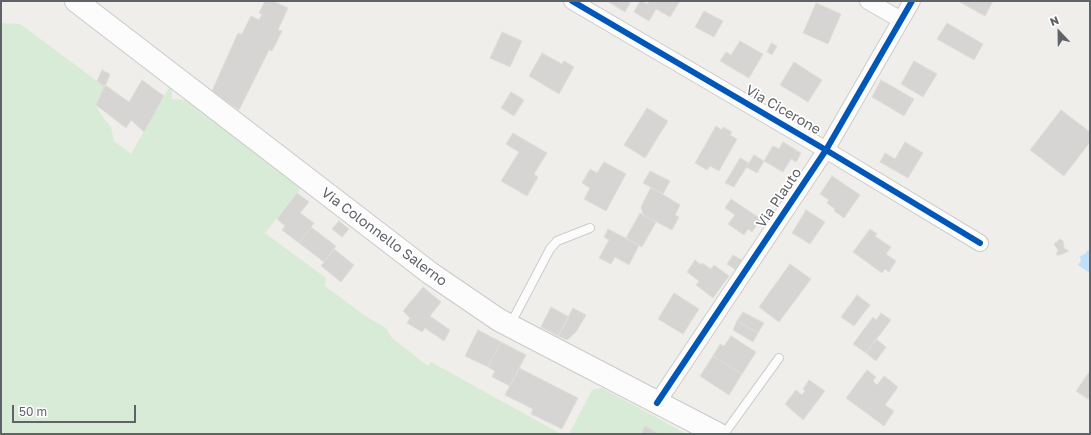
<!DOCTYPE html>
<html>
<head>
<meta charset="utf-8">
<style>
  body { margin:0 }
  #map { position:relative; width:1091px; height:435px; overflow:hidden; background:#efeeea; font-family:"Golos Text",sans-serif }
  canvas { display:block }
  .frame { position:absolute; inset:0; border:2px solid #5f6368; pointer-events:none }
  .north { position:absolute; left:1039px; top:12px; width:40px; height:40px; -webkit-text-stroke:3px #fff; paint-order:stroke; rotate:338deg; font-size:11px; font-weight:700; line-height:16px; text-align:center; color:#5f6368 }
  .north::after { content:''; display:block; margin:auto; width:14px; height:18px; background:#5f6368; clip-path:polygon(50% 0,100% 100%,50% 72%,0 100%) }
  .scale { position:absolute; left:12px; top:405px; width:124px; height:18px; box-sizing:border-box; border:2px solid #5f6368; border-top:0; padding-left:5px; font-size:12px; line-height:14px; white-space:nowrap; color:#5f6368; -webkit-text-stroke:3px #fff; paint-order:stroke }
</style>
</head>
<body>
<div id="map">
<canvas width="1091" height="435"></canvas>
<div class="frame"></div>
<div class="north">N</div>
<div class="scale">50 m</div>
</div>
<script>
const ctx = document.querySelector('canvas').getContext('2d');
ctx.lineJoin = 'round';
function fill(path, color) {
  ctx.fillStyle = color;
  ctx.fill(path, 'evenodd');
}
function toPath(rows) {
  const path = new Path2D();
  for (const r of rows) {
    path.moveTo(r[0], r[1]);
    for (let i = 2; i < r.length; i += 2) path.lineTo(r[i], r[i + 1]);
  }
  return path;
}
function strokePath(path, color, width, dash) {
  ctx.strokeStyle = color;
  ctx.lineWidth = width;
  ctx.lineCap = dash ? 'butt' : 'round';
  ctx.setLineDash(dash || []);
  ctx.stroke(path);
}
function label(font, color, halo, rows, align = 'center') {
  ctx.font = font + ' "Golos Text",sans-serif';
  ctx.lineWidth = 3.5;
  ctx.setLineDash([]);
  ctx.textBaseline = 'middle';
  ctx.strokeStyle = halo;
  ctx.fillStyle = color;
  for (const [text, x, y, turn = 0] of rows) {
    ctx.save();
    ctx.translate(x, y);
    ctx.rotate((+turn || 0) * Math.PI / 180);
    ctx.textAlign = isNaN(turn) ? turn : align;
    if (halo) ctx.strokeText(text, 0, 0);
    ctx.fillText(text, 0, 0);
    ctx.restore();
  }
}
const green = toPath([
  [1,23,19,24,23,26,105,87,96,105,102,116,111,127,114,141,131,154,170,86,172,88,172,99,185,100,199,108,301,188,265,233,326,278,325,286,364,315,386,328,392,338,428,366,431,362,561,434,1,434],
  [602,388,652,415,686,434,569,434,592,390]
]);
const water = toPath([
  [1088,250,1090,251,1090,273,1078,265,1081,261,1080,256,1085,254]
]);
const building = toPath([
  [265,1,273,1,288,8,278,30,282,31,272,51,269,50,239,110,212,91,238,33,242,34,251,16,259,20,262,14,259,13,265,1],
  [607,1,631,1,625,12,607,1],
  [640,1,648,4,649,1,680,1,670,17,656,9,649,21,634,12,640,1],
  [958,1,993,1,985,16,958,1],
  [816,3,841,14,828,44,803,33,816,3],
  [704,11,723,21,714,37,695,27,704,11],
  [947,23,983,44,974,60,937,39,947,23],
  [502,32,522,41,510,67,490,58,502,32],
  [740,41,763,54,749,78,720,61,726,52,731,55,740,41],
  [771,43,777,46,772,55,767,52,771,43],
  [542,53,562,64,564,61,574,67,559,94,529,76,542,53],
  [914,61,937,74,923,97,901,84,914,61],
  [794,62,822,80,808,102,780,85,794,62],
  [102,70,110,74,105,87,97,81,102,70],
  [142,80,164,96,144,132,131,120,126,128,96,105,105,85,129,102,142,80],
  [881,80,914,99,904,116,872,97,881,80],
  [511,92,524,100,514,116,501,108,511,92],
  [647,108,668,121,645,158,624,145,647,108],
  [1061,110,1090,132,1090,142,1064,176,1030,150,1061,110],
  [716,126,722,130,723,127,732,132,730,135,737,139,719,171,710,166,707,170,695,163,716,126],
  [513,133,547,153,534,174,538,177,527,196,501,181,519,152,506,144,513,133],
  [783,142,801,153,796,162,791,159,783,172,764,161,773,146,779,149,783,142],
  [905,142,923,153,908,178,880,162,885,153,895,159,905,142],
  [754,155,764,161,757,173,746,167,754,155],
  [740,158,749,163,734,187,725,183,740,158],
  [604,162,626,174,606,211,584,199,590,188,582,183,590,169,597,173,604,162],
  [650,171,670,181,663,194,643,183,650,171],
  [832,176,860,195,844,218,834,211,835,209,827,203,829,200,820,194,832,176],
  [651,187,680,205,675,215,679,217,672,230,643,215,641,207,651,187],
  [297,193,309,202,300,213,314,223,299,243,282,230,285,226,277,219,297,193],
  [731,199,761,219,752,232,748,229,744,235,728,224,735,215,725,208,731,199],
  [806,210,825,222,810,244,792,233,806,210],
  [640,213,656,222,642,247,626,238,640,213],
  [339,221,349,229,342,237,332,229,339,221],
  [311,227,336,246,324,262,299,243,311,227],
  [608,229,639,245,629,265,615,257,611,264,599,258,609,240,604,237,608,229],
  [870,229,877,234,875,236,891,247,886,254,896,261,889,272,885,269,882,273,853,252,870,229],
  [1060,239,1063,241,1064,248,1069,251,1060,255,1056,255,1058,250,1054,244,1060,239],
  [334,249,354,265,341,282,321,266,334,249],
  [733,255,742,260,736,270,727,264,733,255],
  [695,260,701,265,702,263,711,269,714,265,729,276,713,298,696,285,699,281,687,272,695,260],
  [790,264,811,279,779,322,759,307,790,264],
  [423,287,441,302,430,316,450,330,444,341,425,328,422,332,407,323,410,318,403,311,423,287],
  [674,293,699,309,683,334,658,319,674,293],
  [857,295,870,305,854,326,841,317,857,295],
  [551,307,569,317,558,336,541,327,551,307],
  [573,308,586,315,576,332,567,340,558,336,573,308],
  [743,312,764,323,758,333,737,321,743,312],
  [881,313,891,320,866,353,853,344,873,317,876,320,881,313],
  [737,321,758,333,753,342,733,330,737,321],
  [478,330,501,342,488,367,465,356,478,330],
  [731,336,756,352,742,374,713,356,720,344,724,346,731,336],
  [876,339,886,347,876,361,866,353,876,339],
  [501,342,526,355,510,386,492,377,495,371,488,367,501,342],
  [713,356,742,374,729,395,700,376,713,356],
  [519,368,578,398,562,429,531,414,533,409,505,395,519,368],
  [867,370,876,377,873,381,877,385,884,376,898,387,885,405,894,411,884,426,846,398,867,370],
  [1090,371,1090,396,1088,399,1076,391,1090,371],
  [809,380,825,391,803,420,785,404,796,390,802,395,805,391,803,389,809,380],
  [645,426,659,434,641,434,645,426]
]);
const service = toPath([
  [510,325,550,249,557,241,590,228],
  [724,434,779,358]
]);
const minor = toPath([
  [572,1,826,150,980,243],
  [868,1,901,20],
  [657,403,826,150,912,1]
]);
const secondary = toPath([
  [76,1,430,273,499,320,718,434]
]);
const cycleway = toPath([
  [572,1,826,150,980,243],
  [657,403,826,150,912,1]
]);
const streetNames = [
  ["Via Cicerone",783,110,30],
  ["Via Plauto",779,198,-56],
  ["Via Colonnello Salerno",384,237,37]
];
fill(green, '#d8ebd6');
fill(water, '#bfe0f9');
fill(building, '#d6d5d3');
strokePath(building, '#deddd9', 1);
strokePath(service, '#cbcccc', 10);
strokePath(minor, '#cbcccc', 18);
strokePath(secondary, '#cacacb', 24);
strokePath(service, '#fdfcfc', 8);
strokePath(minor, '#fdfcfc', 16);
strokePath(secondary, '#fdfcfc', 22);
strokePath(cycleway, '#0057b8', 6);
label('14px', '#5f6368', '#fff', streetNames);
</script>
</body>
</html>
